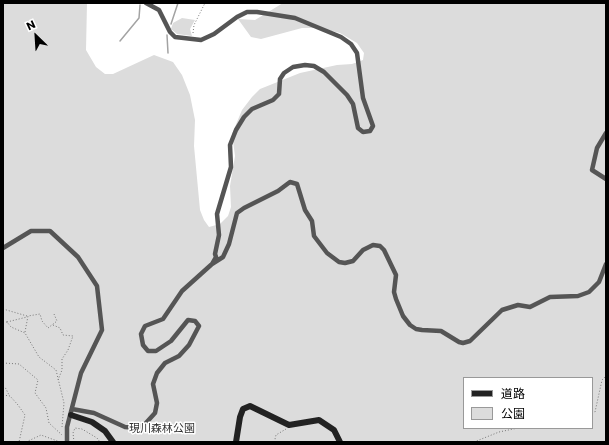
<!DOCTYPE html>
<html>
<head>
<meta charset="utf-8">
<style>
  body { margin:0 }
  #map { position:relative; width:609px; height:445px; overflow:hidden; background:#fff; font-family:Poppins,"Noto Sans JP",sans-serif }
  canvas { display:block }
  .frame { position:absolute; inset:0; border:4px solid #000; pointer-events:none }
  .legend { position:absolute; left:463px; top:377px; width:130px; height:52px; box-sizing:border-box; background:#fff; border:1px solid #999; margin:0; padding:5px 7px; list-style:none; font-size:12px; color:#000 }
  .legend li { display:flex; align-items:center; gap:8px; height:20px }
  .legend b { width:20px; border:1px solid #999 }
  .north { position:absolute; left:16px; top:16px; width:40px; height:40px; -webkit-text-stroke:3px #fff; paint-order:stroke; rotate:335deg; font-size:11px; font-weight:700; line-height:16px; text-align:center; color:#000 }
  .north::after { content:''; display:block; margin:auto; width:14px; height:18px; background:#000; clip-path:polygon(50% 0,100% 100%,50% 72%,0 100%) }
</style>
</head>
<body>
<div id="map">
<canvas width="609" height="445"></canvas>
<div class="frame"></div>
<ul class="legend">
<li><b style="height:5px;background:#222"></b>道路</li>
<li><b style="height:11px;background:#dcdcdc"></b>公園</li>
</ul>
<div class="north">N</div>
</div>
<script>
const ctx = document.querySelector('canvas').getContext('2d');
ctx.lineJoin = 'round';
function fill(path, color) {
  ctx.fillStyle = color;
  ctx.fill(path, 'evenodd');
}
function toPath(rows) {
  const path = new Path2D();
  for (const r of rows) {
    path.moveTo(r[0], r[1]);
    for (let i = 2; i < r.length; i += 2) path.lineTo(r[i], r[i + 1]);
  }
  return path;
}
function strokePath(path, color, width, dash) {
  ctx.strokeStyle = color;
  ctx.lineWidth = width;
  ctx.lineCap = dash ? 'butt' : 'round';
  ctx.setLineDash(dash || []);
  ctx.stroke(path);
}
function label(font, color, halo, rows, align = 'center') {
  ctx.font = font + ' Poppins,"Noto Sans JP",sans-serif';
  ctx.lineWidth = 3;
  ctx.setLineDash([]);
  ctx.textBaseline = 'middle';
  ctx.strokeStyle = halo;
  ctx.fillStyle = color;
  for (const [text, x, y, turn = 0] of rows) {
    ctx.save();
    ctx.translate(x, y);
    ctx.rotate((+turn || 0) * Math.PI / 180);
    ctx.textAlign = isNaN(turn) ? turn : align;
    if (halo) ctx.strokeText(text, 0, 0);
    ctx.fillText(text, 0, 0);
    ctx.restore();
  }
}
const green = toPath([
  [3,3,87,3,86,50,96,67,105,74,113,74,154,55,173,62,182,75,190,95,195,120,194,146,200,210,204,220,209,227,220,224,228,216,231,207,230,186,235,156,232,134,242,110,252,97,260,89,300,73,337,65,352,64,363,60,364,53,357,43,340,33,319,28,302,28,261,39,251,37,238,19,255,20,283,3,606,3,606,442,3,442],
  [464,378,592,378,592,428,464,428],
  [182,18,195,20,190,29,192,36,177,34,171,29,173,23]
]);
const stream = toPath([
  [171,24,178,3],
  [167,35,168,53],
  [120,41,139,18,140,5]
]);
const path = toPath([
  [193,33,194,25,205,3],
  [3,309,27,316],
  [3,322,7,322,11,327,25,333,39,357,56,370,64,403,62,427],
  [7,322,27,317],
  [53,325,60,328,63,335,73,336,68,350,62,359,62,370,58,380],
  [25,332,28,316,40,314,42,321,48,328,57,321,54,314],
  [3,363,19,364,38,380,35,393,46,408,49,423,62,435],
  [3,387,5,387,9,395],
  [3,395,10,396,18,405,25,415,19,442],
  [592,413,595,412,602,380,606,376],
  [26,442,41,435,60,442],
  [74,442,73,433,75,428,82,429,97,438,100,442],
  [276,442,275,439,276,435,286,429],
  [474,442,499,432,518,428]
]);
const street = toPath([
  [606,133,597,148,592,170,606,179],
  [3,248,31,231,50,231,78,257,97,286,102,330,81,373,67,427,67,442],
  [212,264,223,257,229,244,237,213,244,208,278,191,290,182,297,184,305,210,312,221,314,236,327,253,339,262,345,263,353,261,363,250,373,245,380,246,384,250,396,275,394,292,396,299,403,316,410,325,416,329,422,330,441,331,459,342,463,343,470,341,502,310,518,305,530,307,550,297,578,296,589,292,599,282,606,264],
  [72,409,94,413,125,427,137,428,145,424,155,413,157,403,153,384,157,373,165,363,179,356,189,345,199,326,195,321,188,320,171,341,156,351,148,351,143,345,141,334,145,326,163,319,182,291,212,264,216,257,215,254,219,235,217,214,231,167,230,145,236,130,244,117,252,109,273,100,279,94,280,79,284,73,293,67,305,65,314,66,324,72,347,95,353,104,358,128,363,132,370,131,373,126,363,98,357,53,351,44,341,37,295,18,257,12,247,12,237,17,214,34,201,40,175,37,170,32,159,10,146,3]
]);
const secondary = toPath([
  [71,415,92,422,105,431,113,442],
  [236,442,240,417,243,409,250,406,289,425,319,420,334,430,340,442]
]);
const parkNames = [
  ["現川森林公園",162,429]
];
fill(green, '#dcdcdc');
strokePath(stream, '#a3a3a3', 1.5);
strokePath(path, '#777', 1, [1, 2]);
strokePath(street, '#555', 4.5);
strokePath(secondary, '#222', 6);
label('11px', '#333', '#fff', parkNames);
</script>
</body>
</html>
